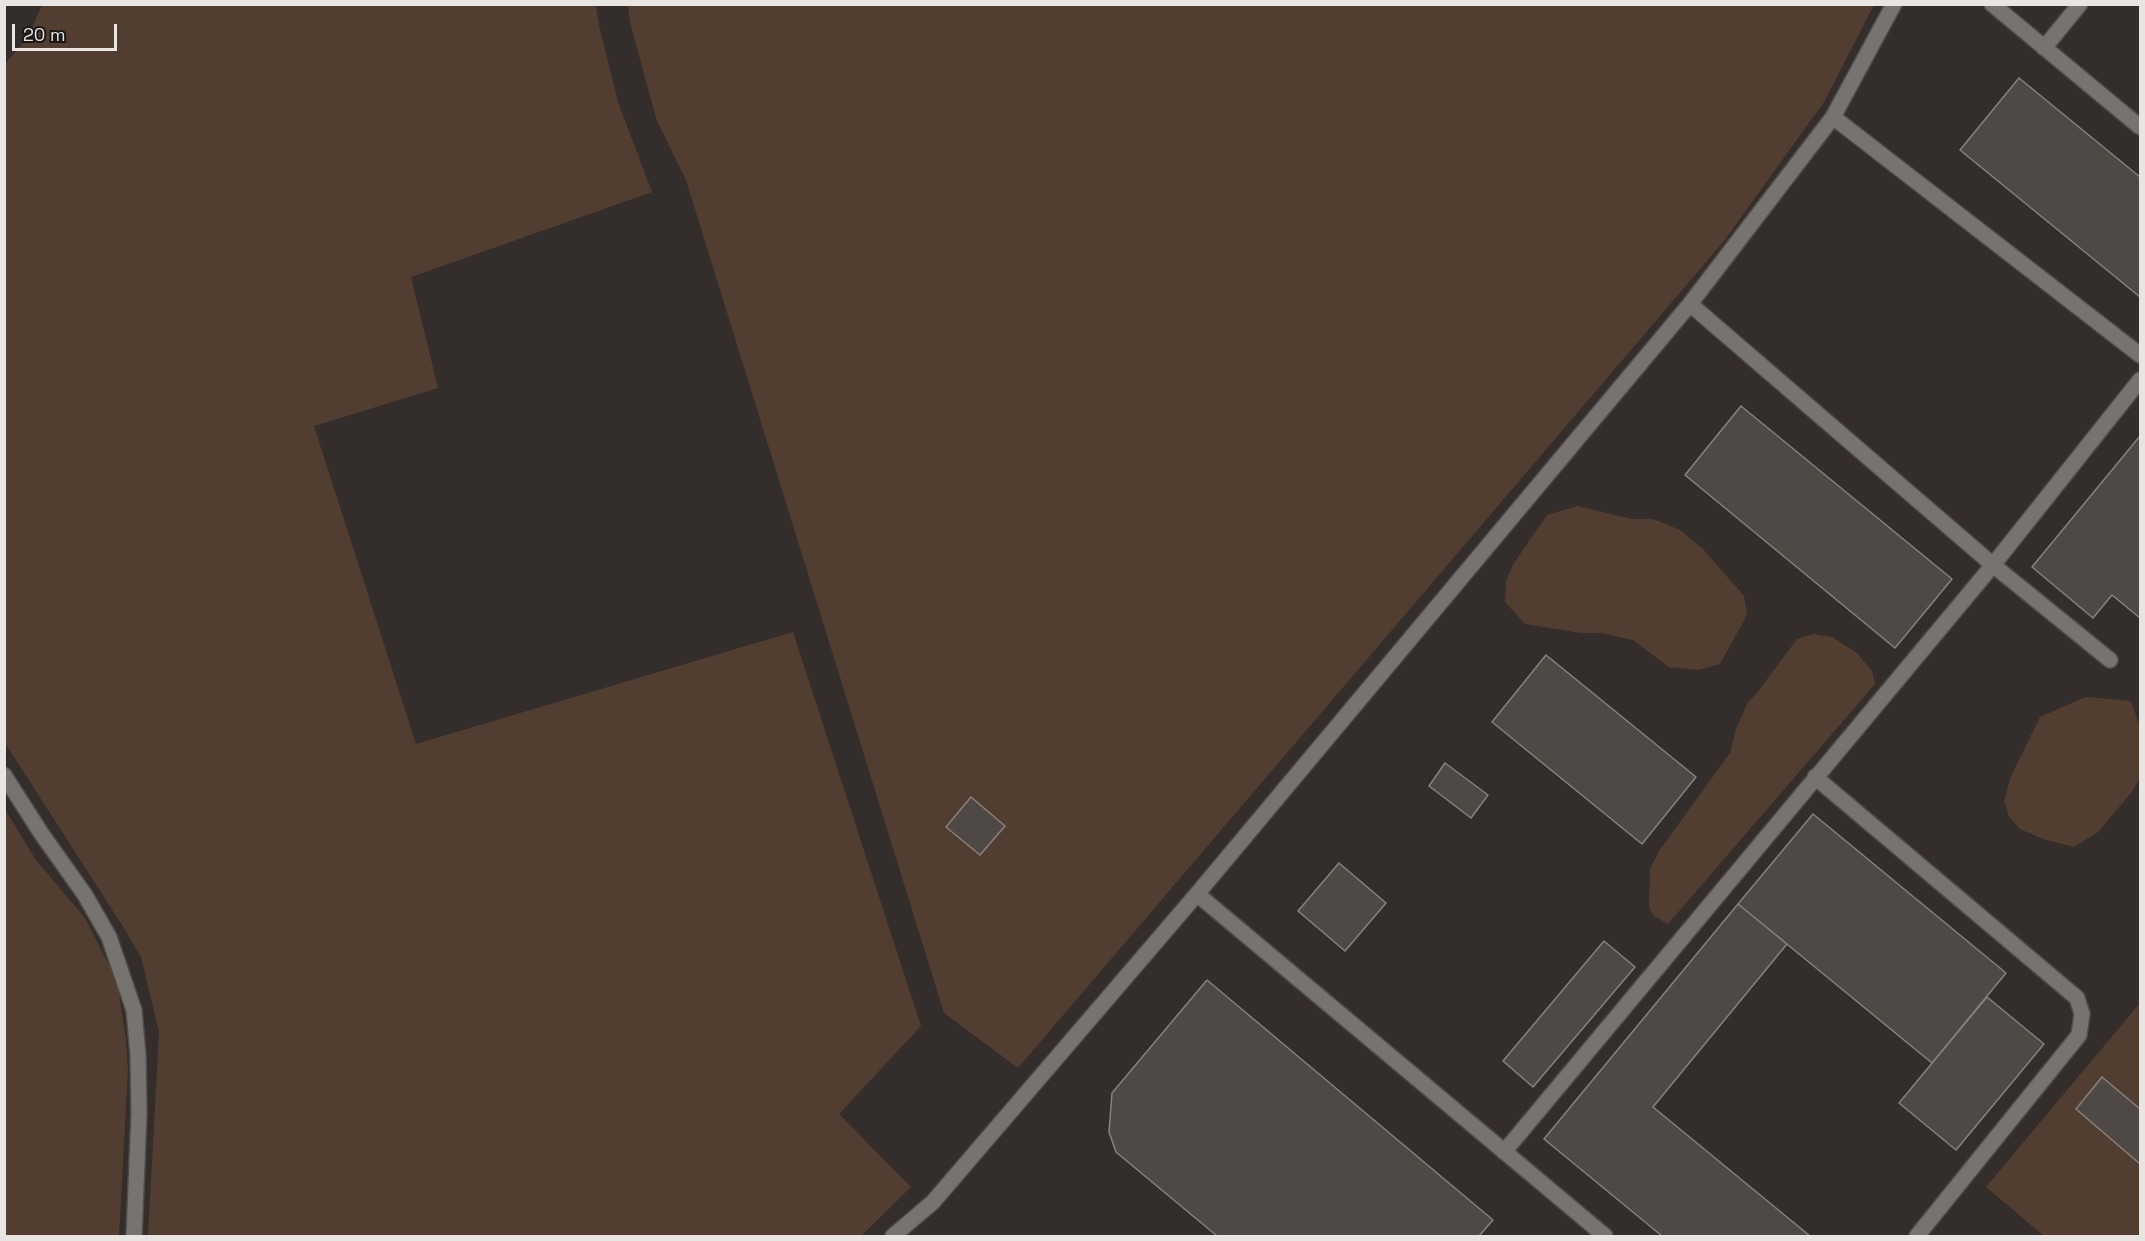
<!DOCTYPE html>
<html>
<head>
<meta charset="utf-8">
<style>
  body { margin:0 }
  #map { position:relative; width:2145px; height:1241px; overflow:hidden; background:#332e2b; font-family:"Space Grotesk",sans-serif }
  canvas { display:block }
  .frame { position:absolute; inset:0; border:6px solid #e8e5e3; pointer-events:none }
  .scale { position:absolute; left:12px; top:24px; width:105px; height:27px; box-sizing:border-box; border:3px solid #e8e5e3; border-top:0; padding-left:8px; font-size:18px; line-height:21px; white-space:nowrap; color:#e8e5e3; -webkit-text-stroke:4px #191715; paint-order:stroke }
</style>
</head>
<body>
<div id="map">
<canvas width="2145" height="1241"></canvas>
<div class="frame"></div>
<div class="scale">20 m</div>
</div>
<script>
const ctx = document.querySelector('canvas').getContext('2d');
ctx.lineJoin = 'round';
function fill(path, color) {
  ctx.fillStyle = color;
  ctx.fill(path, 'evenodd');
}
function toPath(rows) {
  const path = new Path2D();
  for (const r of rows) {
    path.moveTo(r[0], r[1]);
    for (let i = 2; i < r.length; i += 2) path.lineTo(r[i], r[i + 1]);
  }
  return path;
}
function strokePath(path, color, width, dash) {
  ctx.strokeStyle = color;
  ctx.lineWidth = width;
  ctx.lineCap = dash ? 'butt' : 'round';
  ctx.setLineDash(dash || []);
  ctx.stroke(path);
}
const green = toPath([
  [42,5,596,5,599,26,618,102,652,192,411,277,438,388,314,426,416,744,793,632,921,1026,839,1114,911,1187,861,1236,148,1236,159,1032,141,957,122,925,5,743,5,64,28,37],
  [628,5,1874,5,1824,102,1724,241,1018,1068,944,1013,686,180,657,121,630,23],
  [1578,506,1631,519,1653,519,1680,530,1702,548,1744,596,1747,615,1720,664,1699,670,1669,667,1633,640,1601,633,1581,633,1525,624,1505,602,1506,581,1514,563,1547,515],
  [1813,634,1832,637,1857,653,1872,671,1875,684,1668,924,1654,916,1649,907,1650,869,1659,851,1730,753,1736,729,1748,702,1757,693,1797,639],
  [2086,697,2131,701,2140,727,2140,778,2131,793,2098,832,2074,847,2046,840,2020,829,2009,817,2004,801,2011,776,2040,717],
  [4,808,36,860,85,918,117,981,126,1040,128,1070,119,1236,5,1236],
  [2140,1003,2140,1236,2044,1236,1986,1187]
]);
const building = toPath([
  [2019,78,2140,177,2140,297,1960,150,2019,78],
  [1741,406,1952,579,1895,648,1685,475,1741,406],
  [2140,436,2140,618,2112,595,2093,618,2032,567,2140,436],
  [1546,655,1696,777,1642,844,1492,722,1546,655],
  [1445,763,1488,795,1471,818,1429,786,1445,763],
  [971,797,1005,826,980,855,946,827,971,797],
  [1813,814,2006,973,1932,1063,1738,904,1813,814],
  [1339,863,1386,903,1345,951,1298,911,1339,863],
  [1738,904,1787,944,1653,1107,1810,1236,1662,1236,1544,1139,1738,904],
  [1604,941,1635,967,1533,1087,1503,1061,1604,941],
  [1207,980,1493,1220,1479,1236,1217,1236,1116,1152,1109,1132,1112,1093,1207,980],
  [1987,997,2044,1044,1956,1150,1899,1103,1987,997],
  [2102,1077,2140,1109,2140,1164,2076,1109,2102,1077]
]);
const minor = toPath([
  [1992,4,2140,127],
  [2044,48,2080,4],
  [1833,117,2140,355],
  [1690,304,1993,565,2110,660],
  [4,775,41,833,85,895,109,937,134,1010,138,1055,139,1114,134,1236],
  [1815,777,2077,998,2082,1014,2079,1035,1917,1236],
  [1197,894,1605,1236],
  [1504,1152,1993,565,2140,380],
  [893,1236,933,1202,1197,894,1690,304,1833,117,1894,4]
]);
fill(green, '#523e30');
fill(building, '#4e4945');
strokePath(building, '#88827e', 1.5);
strokePath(minor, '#504b48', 18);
strokePath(minor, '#767371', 15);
</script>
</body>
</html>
